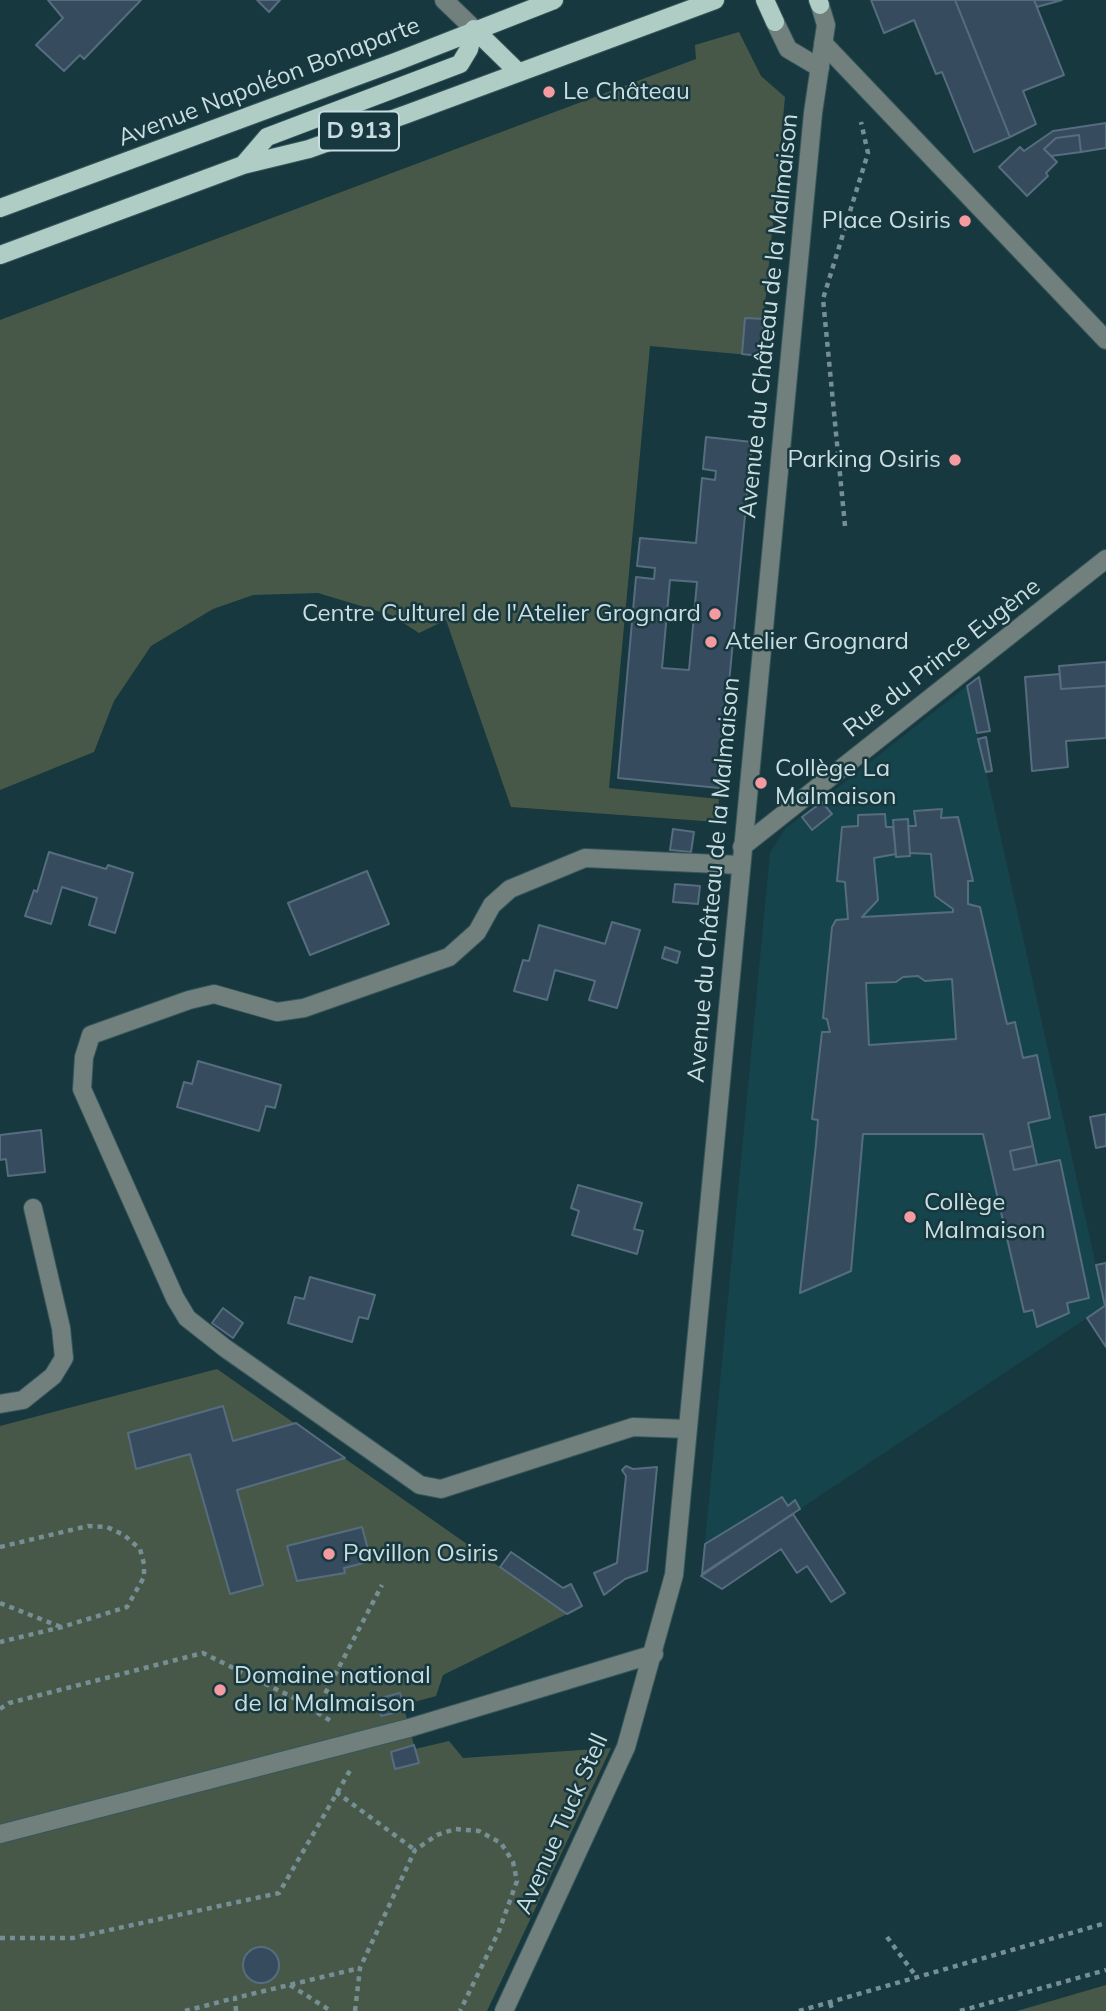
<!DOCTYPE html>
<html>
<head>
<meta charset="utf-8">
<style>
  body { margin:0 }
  canvas { display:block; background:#16383e }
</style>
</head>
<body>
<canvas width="1106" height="2011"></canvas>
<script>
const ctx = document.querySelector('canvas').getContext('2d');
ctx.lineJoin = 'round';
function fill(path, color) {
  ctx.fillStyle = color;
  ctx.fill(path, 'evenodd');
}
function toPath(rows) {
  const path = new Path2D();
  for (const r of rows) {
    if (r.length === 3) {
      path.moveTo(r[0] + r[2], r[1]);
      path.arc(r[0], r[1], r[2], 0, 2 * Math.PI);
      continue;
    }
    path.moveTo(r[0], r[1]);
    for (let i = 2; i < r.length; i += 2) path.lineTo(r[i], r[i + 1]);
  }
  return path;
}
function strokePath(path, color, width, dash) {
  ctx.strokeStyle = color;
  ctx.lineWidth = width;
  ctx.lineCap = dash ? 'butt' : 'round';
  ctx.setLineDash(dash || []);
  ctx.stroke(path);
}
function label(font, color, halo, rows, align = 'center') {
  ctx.font = font + ' Mulish,sans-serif';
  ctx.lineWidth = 5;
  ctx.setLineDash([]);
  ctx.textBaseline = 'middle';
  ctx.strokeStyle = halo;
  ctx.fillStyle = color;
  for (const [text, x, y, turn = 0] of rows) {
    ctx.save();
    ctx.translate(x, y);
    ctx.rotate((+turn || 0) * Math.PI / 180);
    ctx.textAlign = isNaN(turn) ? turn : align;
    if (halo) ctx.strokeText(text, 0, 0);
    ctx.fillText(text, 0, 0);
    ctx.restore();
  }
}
const built = toPath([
  [967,686,1105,1306,702,1574,770,853,785,829]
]);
const green = toPath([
  [739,32,761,76,785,97,760,356,650,346,609,788,719,799,717,822,511,807,446,620,419,633,391,615,318,593,253,595,213,609,151,646,114,701,94,752,0,790,0,320,696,59,695,45],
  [217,1369,567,1614,443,1675,436,1696,403,1705,415,1749,449,1741,463,1758,611,1748,487,2011,0,2011,0,1426],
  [1106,1985,1106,2011,1017,2011]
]);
const building = toPath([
  [48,0,141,0,84,59,80,55,64,71,36,45,63,18,48,0],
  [257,0,280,0,269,12,257,0],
  [871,0,955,0,1010,137,974,152,942,72,936,74,914,20,884,33,871,0],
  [955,0,1034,0,1064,75,1023,91,1036,124,1010,137,955,0],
  [1034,0,1062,0,1037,7,1034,0],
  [1106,123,1106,148,1081,152,1079,135,1056,138,1044,149,1057,162,1046,173,1048,176,1027,196,999,167,1020,147,1024,151,1053,131,1106,123],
  [1079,135,1081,152,1051,156,1044,149,1056,138,1079,135],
  [745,318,764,319,760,356,742,354,745,318],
  [706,437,752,442,719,788,618,778,636,577,654,579,655,568,637,566,640,538,696,543,702,478,715,480,716,471,703,469,706,437],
  [670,580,697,582,689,670,662,668,670,580],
  [1106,662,1106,686,1061,689,1059,666,1106,662],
  [1060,674,1061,689,1106,686,1106,738,1066,741,1068,767,1032,771,1025,677,1060,674],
  [979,677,990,731,977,733,967,686,979,677],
  [986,737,992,771,986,772,978,739,986,737],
  [822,802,832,814,812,830,802,817,822,802],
  [942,809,941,818,958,817,973,881,968,881,968,904,980,907,1007,1024,1015,1022,1023,1058,1037,1055,1050,1118,1028,1123,1033,1146,1010,1151,1014,1170,1060,1160,1089,1298,1067,1303,1069,1313,1037,1327,1033,1310,1024,1312,983,1134,863,1134,851,1271,800,1293,816,1144,818,1120,812,1119,822,1032,830,1032,827,1019,823,1018,832,927,836,920,848,919,845,882,837,881,842,827,858,826,858,815,885,814,886,827,893,827,896,854,874,858,878,900,862,917,953,912,953,909,935,896,931,854,910,853,908,826,916,826,914,811,942,809],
  [918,976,925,981,952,979,956,1039,869,1045,866,983,896,982,903,977,918,976],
  [908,819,910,856,896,857,893,820,908,819],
  [673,829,694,832,691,852,670,850,673,829],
  [49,852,106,869,108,865,133,873,115,933,89,925,97,898,62,887,51,924,25,916,34,890,37,892,49,852],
  [367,871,389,924,310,955,288,903,367,871],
  [675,884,700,886,698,904,673,902,675,884],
  [612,922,640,930,617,1008,589,1000,595,981,555,970,547,1000,514,991,523,960,529,961,539,925,605,944,612,922],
  [665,947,680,952,677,963,662,958,665,947],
  [198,1061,281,1085,275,1108,266,1106,259,1131,177,1107,184,1082,192,1084,198,1061],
  [1106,1114,1106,1146,1096,1148,1090,1117,1106,1114],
  [41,1130,45,1172,8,1176,6,1159,0,1160,0,1135,41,1130],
  [1033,1146,1037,1165,1014,1170,1010,1151,1033,1146],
  [578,1185,642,1203,634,1229,643,1231,637,1254,572,1235,579,1211,571,1208,578,1185],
  [1106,1263,1106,1305,1105,1306,1096,1265,1106,1263],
  [310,1277,375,1295,368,1319,359,1317,352,1342,288,1323,295,1297,304,1299,310,1277],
  [1106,1305,1106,1347,1087,1318,1106,1305],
  [223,1308,243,1323,233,1338,212,1323,223,1308],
  [223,1406,233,1441,296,1423,345,1458,237,1490,263,1585,230,1594,190,1454,136,1469,128,1433,223,1406],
  [626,1466,633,1469,657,1467,647,1571,625,1579,604,1595,594,1573,617,1563,626,1476,622,1470,626,1466],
  [782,1497,788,1506,795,1500,800,1509,702,1574,705,1544,782,1497],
  [793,1514,845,1593,831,1602,807,1566,797,1573,781,1549,722,1589,701,1576,793,1514],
  [362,1527,371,1561,344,1568,345,1573,297,1581,287,1546,362,1527],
  [511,1552,563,1588,571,1584,582,1606,567,1614,500,1567,511,1552],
  [400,1693,405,1710,381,1716,377,1699,400,1693],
  [414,1745,419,1763,395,1769,391,1752,414,1745],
  [261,1965,18]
]);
const path = toPath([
  [845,526,823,299,868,153,861,122],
  [0,1547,88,1526,107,1527,124,1535,140,1549,144,1564,144,1577,127,1607,62,1627,0,1642],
  [0,1603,61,1627],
  [0,1709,9,1703,203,1653,292,1697,334,1723],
  [316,1711,382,1585],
  [336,1792,415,1850],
  [887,1937,918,1979],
  [0,1938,73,1938,279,1893,352,1767],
  [290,1985,331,2011],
  [830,2003,833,2011],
  [185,2011,235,1998],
  [236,2011,235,1998,360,1968],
  [355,2011,360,1968,415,1850,437,1835,455,1829,479,1831,501,1843,513,1862,517,1881,499,1931,460,2011],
  [799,2011,1106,1923],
  [960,2011,1106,1970]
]);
const minor = toPath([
  [444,0,474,29],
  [775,22,788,49,820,68],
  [823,43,1106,340],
  [742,847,1106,559],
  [0,1404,23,1400,53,1376,64,1358,61,1328,33,1208],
  [687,1429,633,1427,441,1489,420,1485,225,1348,187,1318,175,1298,82,1089,84,1057,91,1035,189,1000,214,994,277,1012,304,1008,449,957,477,932,492,905,510,889,585,858,740,865],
  [0,1834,409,1728,654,1654],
  [504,2011,626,1747,674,1575,813,113,826,25,820,5]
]);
const major = toPath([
  [765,0,775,22],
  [818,0,820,5],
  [474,29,518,72],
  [243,165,267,137,460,64,469,49,474,29],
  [0,208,398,61,554,0],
  [0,255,243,165,309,149,407,114,715,0]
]);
const markers = [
  [549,92,7,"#f49aa1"],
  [965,221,7,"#f49aa1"],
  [955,460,7,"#f49aa1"],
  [715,614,7,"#f49aa1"],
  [711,642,7,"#f49aa1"],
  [761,783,7,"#f49aa1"],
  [910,1217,7,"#f49aa1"],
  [329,1554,7,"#f49aa1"],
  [220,1690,7,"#f49aa1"]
];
const shields = [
  [359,131,80]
];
const shieldNames = [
  ["D 913",359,131]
];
const streetNames = [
  ["Avenue Napoléon Bonaparte",269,82,-21],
  ["Avenue du Château de la Malmaison",769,316,-84],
  ["Rue du Prince Eugène",942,658,-38],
  ["Avenue du Château de la Malmaison",714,880,-85],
  ["Avenue Tuck Stell",562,1824,-66]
];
const poiNames = [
  ["Le Château",563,92],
  ["Place Osiris",951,221,"right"],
  ["Parking Osiris",941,460,"right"],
  ["Centre Culturel de l'Atelier Grognard",701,614,"right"],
  ["Atelier Grognard",725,642],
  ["Collège La",775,769],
  ["Malmaison",775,797],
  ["Collège",924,1203],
  ["Malmaison",924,1231],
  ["Pavillon Osiris",343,1554],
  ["Domaine national",234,1676],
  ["de la Malmaison",234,1704]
];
fill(built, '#16444c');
fill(green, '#485848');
fill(building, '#364c5e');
strokePath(building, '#566d80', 2);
strokePath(minor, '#36565b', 20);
strokePath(major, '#36565b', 20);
strokePath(path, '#758f94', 4.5, [5, 5]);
strokePath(minor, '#71807c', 18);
strokePath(major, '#afcdc5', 18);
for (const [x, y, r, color] of markers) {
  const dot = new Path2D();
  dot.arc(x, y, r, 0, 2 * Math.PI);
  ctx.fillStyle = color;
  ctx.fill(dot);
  strokePath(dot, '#16383e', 2.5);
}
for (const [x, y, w] of shields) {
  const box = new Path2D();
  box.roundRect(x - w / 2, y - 19.5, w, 39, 5);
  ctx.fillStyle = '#16383e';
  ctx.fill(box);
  strokePath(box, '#cadde0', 2);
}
label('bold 23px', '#cadde0', null, shieldNames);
label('24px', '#cadde0', '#16383e', streetNames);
label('24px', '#cadde0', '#16383e', poiNames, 'left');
</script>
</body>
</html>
